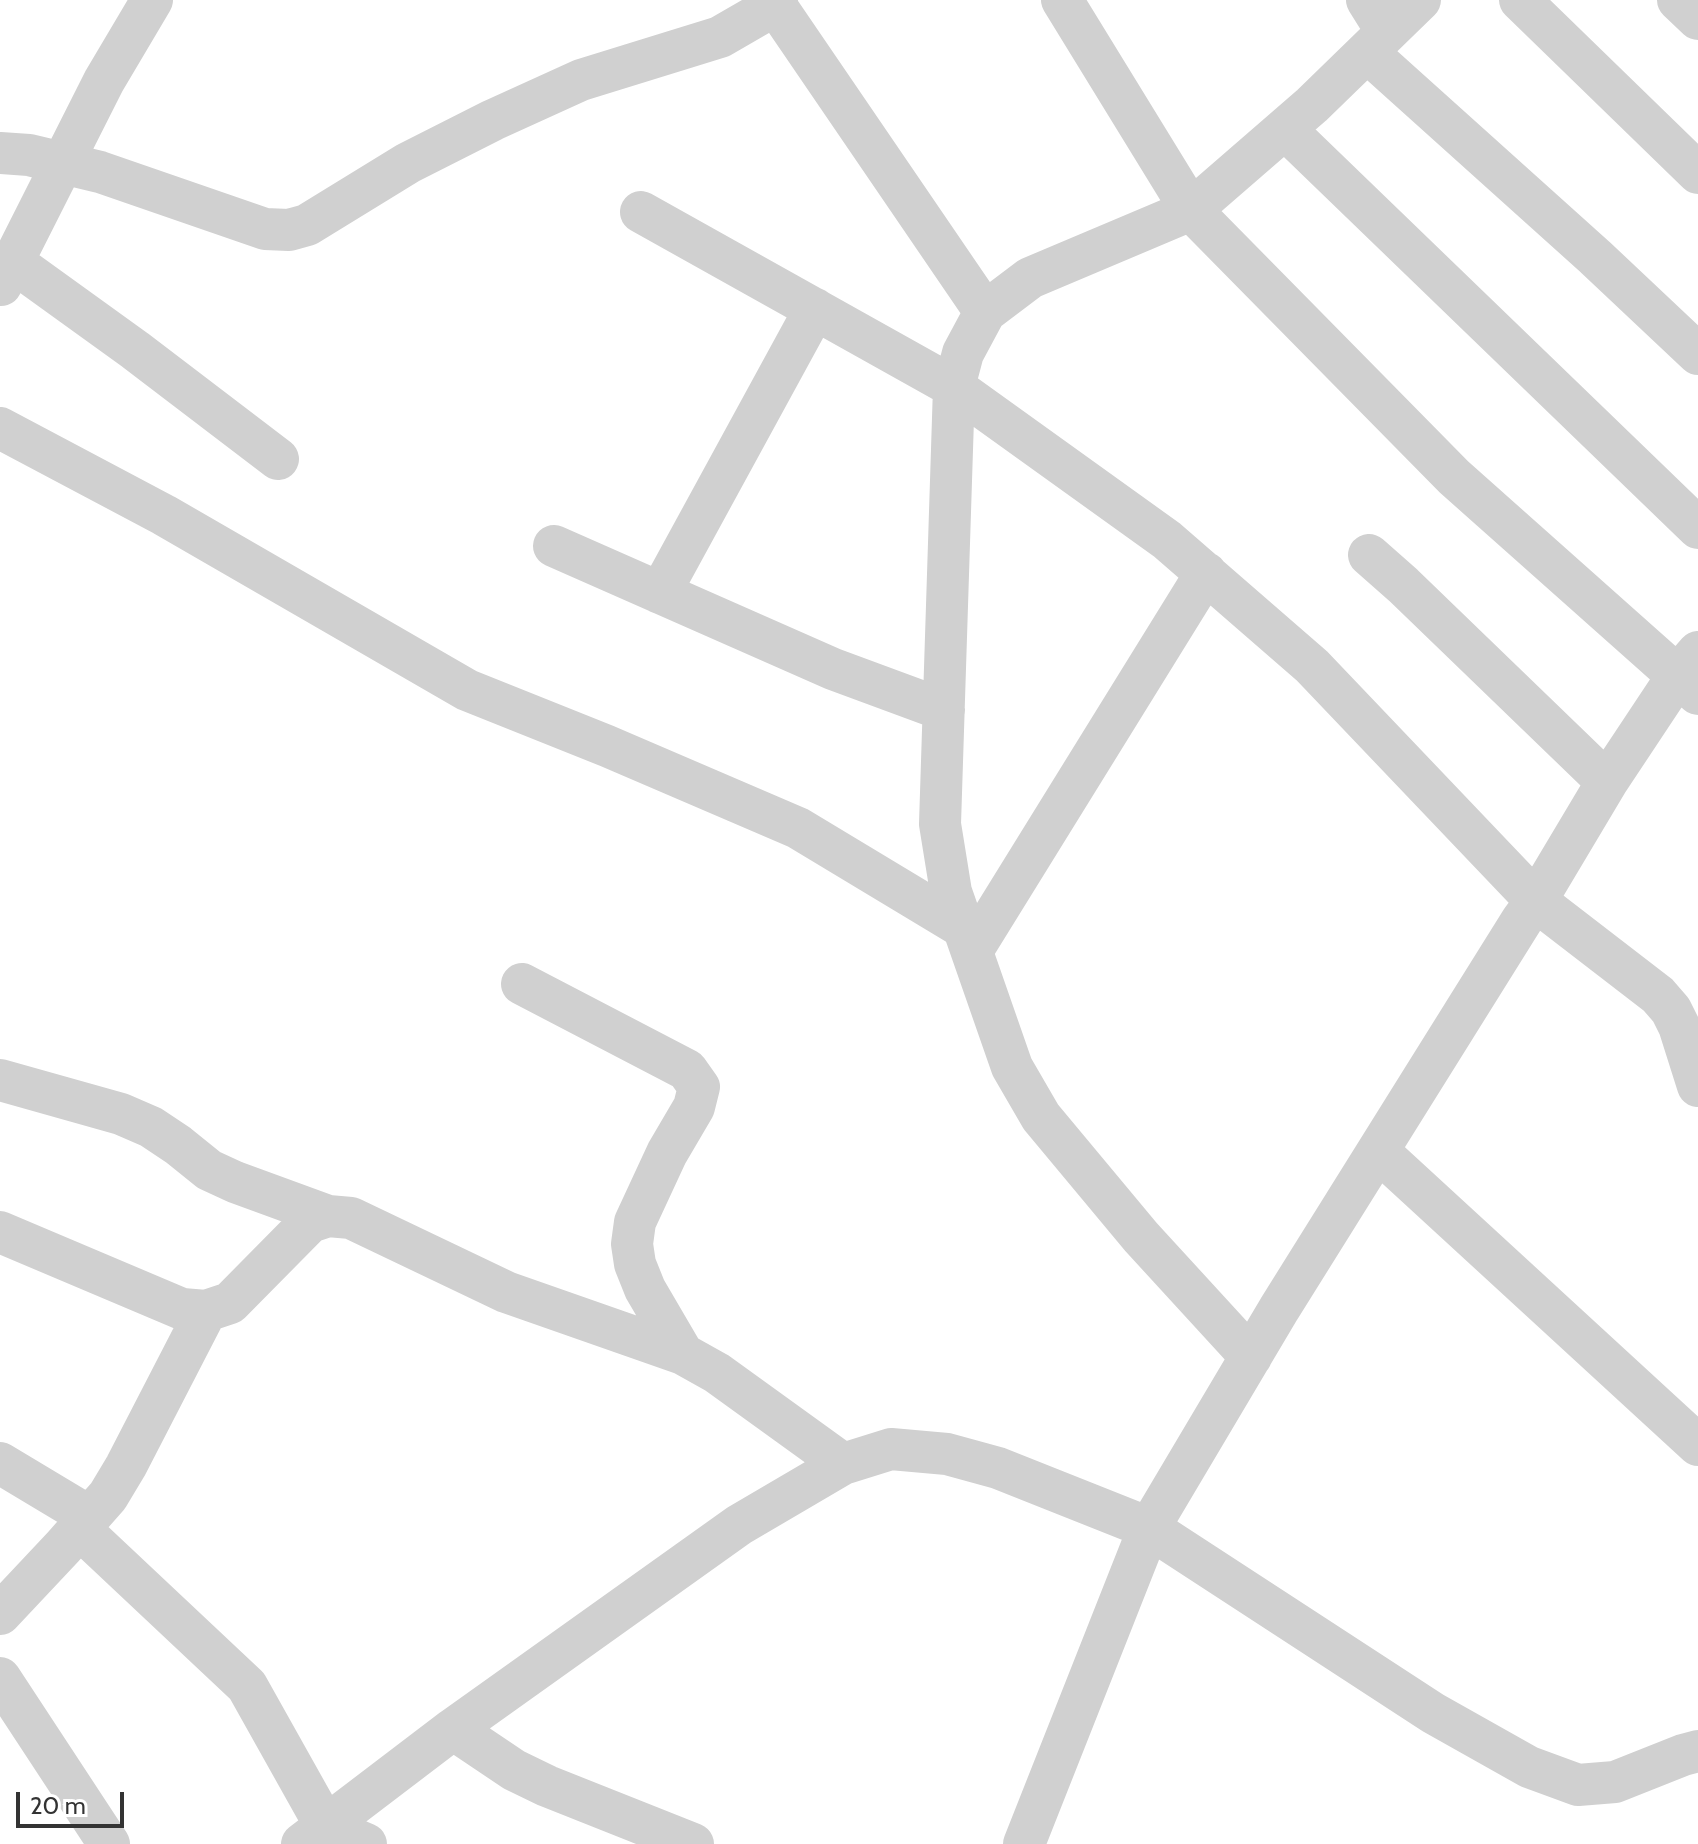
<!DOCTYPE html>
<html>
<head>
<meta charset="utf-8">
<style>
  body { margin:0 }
  #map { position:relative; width:1698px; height:1844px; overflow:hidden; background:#fff; font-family:Cabin,sans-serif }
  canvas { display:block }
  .scale { position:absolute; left:16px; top:1792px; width:108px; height:36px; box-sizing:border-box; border:4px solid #333; border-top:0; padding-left:10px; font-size:24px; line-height:28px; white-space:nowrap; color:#333; -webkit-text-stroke:6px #fff; paint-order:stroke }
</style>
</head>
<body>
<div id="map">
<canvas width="1698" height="1844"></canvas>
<div class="scale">20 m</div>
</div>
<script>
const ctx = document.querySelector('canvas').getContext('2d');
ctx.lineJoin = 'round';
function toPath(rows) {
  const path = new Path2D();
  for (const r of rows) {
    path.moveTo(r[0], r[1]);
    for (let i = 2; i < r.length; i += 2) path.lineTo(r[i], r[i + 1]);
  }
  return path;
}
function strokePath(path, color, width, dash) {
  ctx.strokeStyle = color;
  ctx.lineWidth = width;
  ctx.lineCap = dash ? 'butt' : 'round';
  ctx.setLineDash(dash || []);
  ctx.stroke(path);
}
const minor = toPath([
  [1062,0,1191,210,1454,477,1698,694],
  [1367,0,1387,32],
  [1520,0,1698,173],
  [1678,0,1698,19],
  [774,3,985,312],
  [1367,52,1595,257,1698,354],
  [1285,129,1698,528],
  [0,153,29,155,100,172,265,229,289,230,307,225,408,163,493,120,581,80,720,37,758,15,777,0],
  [641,212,954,387,1167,540,1312,666,1536,901,1658,995,1671,1010,1679,1026,1698,1086],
  [13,262,135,350,278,459],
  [1,285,104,81,152,0],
  [0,428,164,515,467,690,607,746,798,828,964,928],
  [554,546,833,669,944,710],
  [1369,555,1403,585,1607,782],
  [660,593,815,309],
  [972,951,1206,573],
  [522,984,687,1070,699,1087,694,1107,667,1153,635,1222,632,1244,635,1264,645,1289,683,1354],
  [0,1080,121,1114,151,1127,178,1145,209,1170,235,1182,328,1216],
  [1378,1151,1698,1445],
  [0,1232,182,1309,206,1311,230,1303,310,1222,328,1216,351,1218,506,1292,683,1354,717,1373,843,1464],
  [1251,1357,1141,1237,1041,1117,1012,1067,951,892,940,824,954,387,963,353,985,312,1030,278,1191,210,1312,105,1420,0],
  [0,1463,90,1517],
  [80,1529,247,1686,326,1827,366,1844],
  [0,1614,63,1547,108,1496,126,1466,206,1311],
  [0,1678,109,1844],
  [453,1729,514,1770,547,1786,693,1844],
  [302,1844,453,1729,739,1525,843,1464,891,1449,947,1454,998,1468,1149,1528,1433,1713,1529,1767,1578,1785,1615,1782,1683,1755,1698,1751],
  [1024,1844,1149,1528,1279,1309,1522,920,1536,901,1607,782,1678,675,1698,652]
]);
strokePath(minor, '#d0d0d0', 42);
</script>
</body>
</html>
